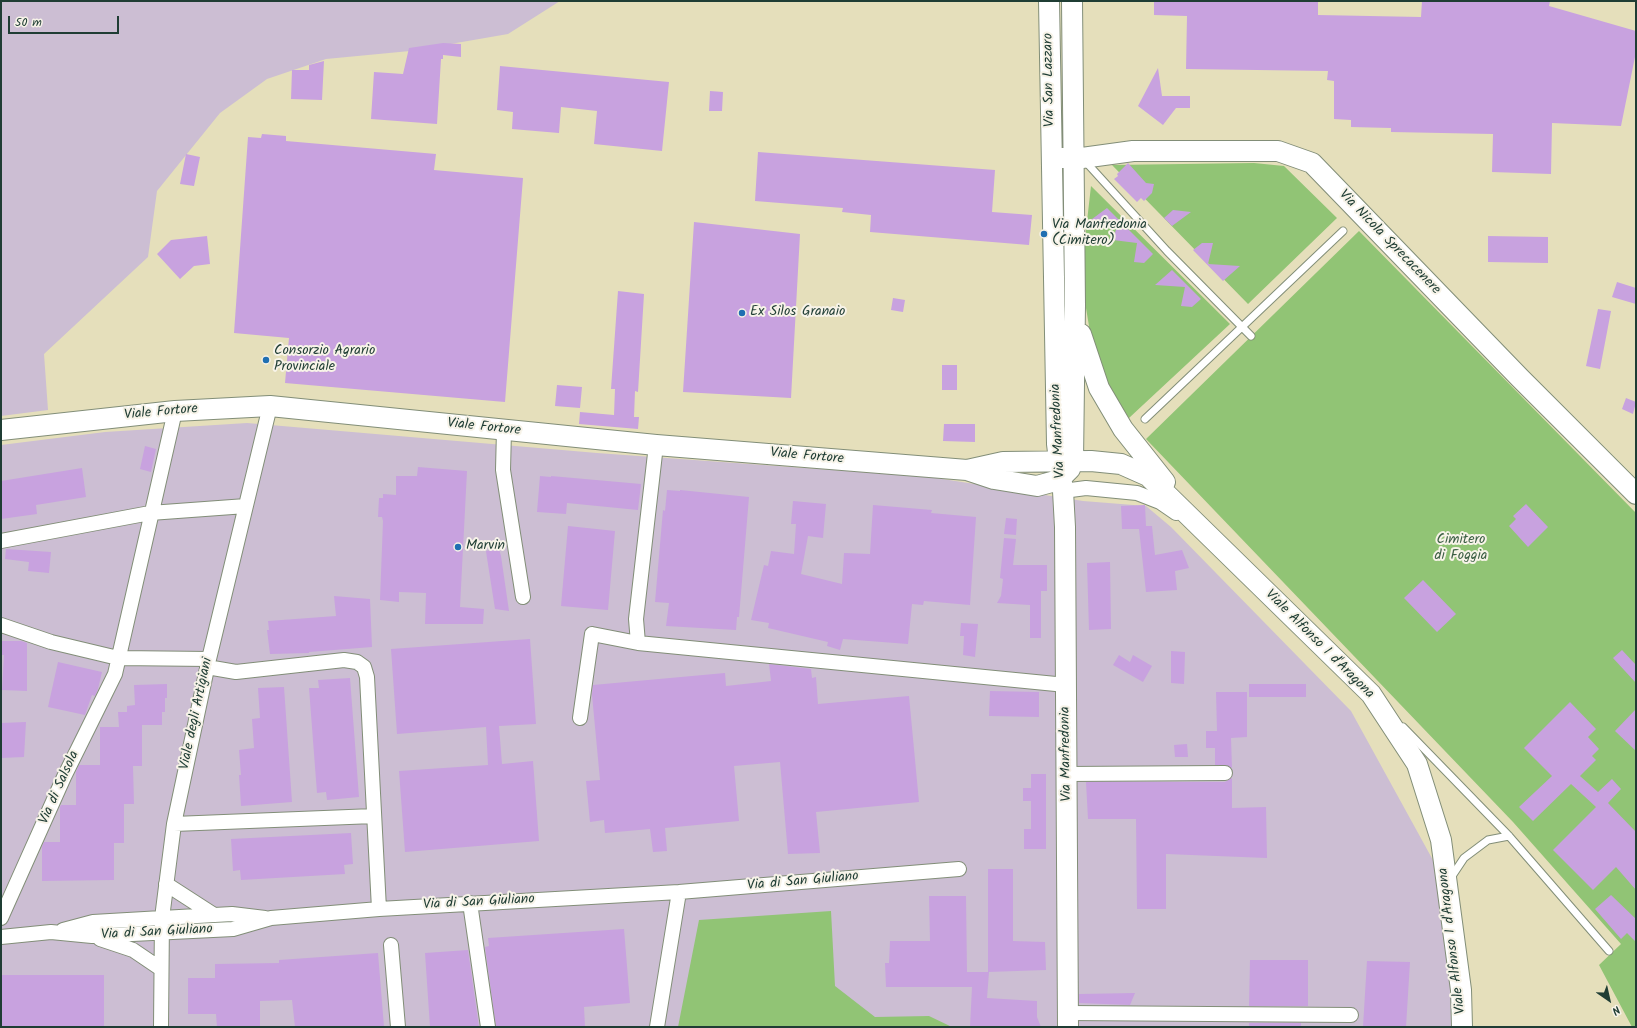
<!DOCTYPE html>
<html>
<head>
<meta charset="utf-8">
<style>
  body { margin:0 }
  #map { position:relative; width:1637px; height:1028px; overflow:hidden; background:#e5dfbb; font-family:Kalam,sans-serif }
  canvas { display:block }
  .frame { position:absolute; inset:0; border:2px solid #1f3d34; pointer-events:none }
  .north { position:absolute; left:1589px; top:980px; width:40px; height:40px; -webkit-text-stroke:3px #f7f3e8; paint-order:stroke; rotate:146deg; font-size:11px; font-weight:700; line-height:16px; text-align:center; color:#1f3d34 }
  .north::after { content:''; display:block; margin:auto; width:14px; height:18px; background:#1f3d34; clip-path:polygon(50% 0,100% 100%,50% 72%,0 100%) }
  .scale { position:absolute; left:8px; top:16px; width:111px; height:18px; box-sizing:border-box; border:2px solid #1f3d34; border-top:0; padding-left:5px; font-size:12px; line-height:14px; white-space:nowrap; color:#1f3d34; -webkit-text-stroke:3px #f7f3e8; paint-order:stroke }
</style>
</head>
<body>
<div id="map">
<canvas width="1637" height="1028"></canvas>
<div class="frame"></div>
<div class="north">N</div>
<div class="scale">50 m</div>
</div>
<script>
const ctx = document.querySelector('canvas').getContext('2d');
ctx.lineJoin = 'round';
function fill(path, color) {
  ctx.fillStyle = color;
  ctx.fill(path, 'evenodd');
}
function toPath(rows) {
  const path = new Path2D();
  for (const r of rows) {
    path.moveTo(r[0], r[1]);
    for (let i = 2; i < r.length; i += 2) path.lineTo(r[i], r[i + 1]);
  }
  return path;
}
function strokePath(path, color, width, dash) {
  ctx.strokeStyle = color;
  ctx.lineWidth = width;
  ctx.lineCap = dash ? 'butt' : 'round';
  ctx.setLineDash(dash || []);
  ctx.stroke(path);
}
function label(font, color, halo, rows, align = 'center') {
  ctx.font = font + ' Kalam,sans-serif';
  ctx.lineWidth = 4;
  ctx.setLineDash([]);
  ctx.textBaseline = 'middle';
  ctx.strokeStyle = halo;
  ctx.fillStyle = color;
  for (const [text, x, y, turn = 0] of rows) {
    ctx.save();
    ctx.translate(x, y);
    ctx.rotate((+turn || 0) * Math.PI / 180);
    ctx.textAlign = isNaN(turn) ? turn : align;
    if (halo) ctx.strokeText(text, 0, 0);
    ctx.fillText(text, 0, 0);
    ctx.restore();
  }
}
const industrial = toPath([
  [1,1,560,1,508,34,410,51,326,59,267,79,220,113,157,191,148,257,44,354,48,410,1,416],
  [247,423,597,453,930,477,1083,501,1146,506,1171,527,1351,711,1434,862,1469,979,1471,1027,1,1027,1,445,105,432]
]);
const green = toPath([
  [1254,163,1284,166,1337,218,1248,304,1112,165],
  [1091,186,1230,324,1129,418,1096,368,1083,290,1085,239],
  [1359,231,1636,513,1636,1027,1632,1027,1599,965,1621,944,1513,822,1146,439],
  [831,911,835,986,875,1017,929,1016,952,1027,678,1027,699,920]
]);
const building = toPath([
  [1154,1,1318,1,1318,15,1421,17,1422,1,1550,1,1549,6,1636,31,1636,52,1621,126,1552,123,1551,174,1492,172,1493,134,1391,132,1391,128,1351,127,1351,120,1334,119,1334,81,1327,80,1328,71,1186,69,1187,16,1154,15],
  [443,43,461,44,461,57,443,55,443,59,441,59,437,124,371,119,374,72,403,74,409,48],
  [324,61,322,100,291,99,292,70,309,70,309,65],
  [500,66,669,82,662,151,594,144,597,111,561,107,559,133,512,129,513,112,497,110],
  [1158,68,1162,96,1190,96,1190,108,1176,108,1163,125,1138,106],
  [710,91,723,92,722,111,709,111],
  [262,134,286,136,286,141,436,154,434,170,523,178,505,402,285,383,289,338,234,333,248,137,261,138],
  [758,152,995,170,992,212,1032,215,1029,245,870,232,871,215,842,212,843,208,755,201],
  [186,154,200,157,194,186,180,184],
  [1128,163,1146,183,1154,184,1152,193,1144,201,1141,198,1137,202,1114,179,1118,176,1117,174],
  [1107,208,1153,254,1144,263,1134,262,1137,243,1113,240,1117,226,1088,222],
  [1173,210,1191,212,1172,226,1164,218],
  [694,222,800,234,791,398,683,392],
  [207,236,210,264,194,266,180,279,157,254,171,240],
  [1488,236,1548,237,1548,263,1488,262],
  [1202,243,1213,243,1208,264,1240,266,1223,281,1193,250],
  [1172,270,1201,299,1192,307,1181,306,1185,287,1155,285],
  [1617,282,1636,288,1636,304,1612,297],
  [618,291,644,294,638,392,635,391,634,417,639,417,638,429,579,424,580,412,614,415,615,389,611,389],
  [893,298,905,300,903,312,891,310],
  [1598,309,1611,311,1600,369,1586,366],
  [942,365,957,365,957,390,942,390],
  [557,385,582,387,580,408,555,406],
  [1626,398,1636,402,1633,414,1622,409],
  [944,424,975,424,975,442,943,441],
  [145,446,156,449,151,472,140,469],
  [418,467,467,471,460,607,484,609,483,624,425,624,426,593,399,592,399,602,380,600,383,521,382,517,378,517,379,498,383,498,383,494,396,495,396,476,417,476],
  [82,468,86,497,36,505,37,514,1,519,1,481],
  [540,476,551,477,551,476,641,484,638,510,567,503,566,514,537,512],
  [667,490,680,491,680,490,749,497,739,617,737,617,736,630,666,626,669,603,655,602,663,510,665,511],
  [793,501,826,504,823,538,808,536,801,574,842,584,844,553,870,554,873,505,932,510,931,513,976,517,970,605,924,601,923,605,912,604,908,644,843,639,840,650,827,646,828,642,768,628,769,623,751,620,764,565,768,566,771,551,794,554,796,524,791,524],
  [1526,504,1548,527,1528,547,1509,526,1516,519,1513,516],
  [1145,505,1146,526,1152,526,1155,555,1182,550,1189,568,1175,571,1177,590,1146,592,1139,529,1122,529,1121,506],
  [1006,518,1017,519,1016,535,1004,534],
  [568,526,615,531,608,610,561,606],
  [1004,538,1016,539,1013,565,1047,565,1047,591,1041,591,1041,638,1030,638,1030,605,997,603,1001,596,1003,579,1000,578],
  [6,549,51,552,49,573,28,571,29,562,5,559],
  [499,549,501,556,509,611,495,609,487,558,486,551],
  [1110,562,1111,629,1089,630,1087,563],
  [1423,580,1456,614,1437,632,1404,598],
  [334,596,370,599,372,647,309,652,309,653,270,654,267,630,269,630,268,621,336,616],
  [961,623,978,624,975,657,963,655,964,636,960,636],
  [530,639,536,724,499,726,502,764,533,761,539,841,405,852,399,771,488,765,486,727,397,734,391,649],
  [1,641,21,641,27,643,27,691,2,690,4,655,1,655],
  [1622,650,1636,665,1636,683,1613,658],
  [1171,651,1185,652,1184,684,1171,683],
  [1119,655,1130,662,1133,655,1152,666,1143,682,1113,665],
  [58,662,102,672,98,689,95,696,92,695,85,715,48,707],
  [769,664,811,669,812,678,816,677,818,704,909,696,919,802,816,812,820,853,788,854,780,762,734,766,739,821,665,828,667,851,653,852,650,829,605,833,604,820,590,822,586,781,600,780,592,695,593,685,725,673,726,686,771,681],
  [350,678,359,797,327,800,326,792,317,793,309,688,319,688,318,680],
  [167,684,167,698,165,698,165,712,162,712,162,725,142,725,142,766,133,766,134,804,124,804,124,843,114,843,114,880,42,881,42,847,44,842,60,842,60,807,61,805,76,805,76,772,79,765,100,765,100,727,119,727,118,712,127,712,127,706,135,705,134,685],
  [1249,684,1306,684,1306,697,1249,697],
  [284,687,292,802,241,806,239,775,241,775,239,750,254,748,252,719,260,718,258,688],
  [990,691,1039,692,1039,717,989,716],
  [1216,692,1247,692,1247,737,1231,738,1232,768,1225,765,1215,765,1215,748,1206,748,1206,731,1217,731],
  [1570,702,1596,729,1588,737,1599,749,1592,756,1596,760,1580,776,1598,792,1612,779,1621,789,1608,803,1636,832,1636,890,1616,867,1593,890,1553,850,1596,807,1571,784,1533,821,1519,807,1552,776,1524,748],
  [1636,709,1636,751,1615,731],
  [26,722,24,757,1,758,1,723],
  [1187,744,1188,757,1175,757,1174,745],
  [1031,774,1046,774,1046,849,1024,849,1024,829,1031,829,1031,801,1023,801,1023,788,1031,788],
  [1232,778,1232,808,1266,807,1267,858,1166,854,1166,909,1137,909,1136,819,1088,819,1086,782,1225,782],
  [351,833,353,864,344,865,345,874,241,880,240,870,233,871,231,839],
  [988,869,1013,869,1013,941,1045,942,1046,970,988,972],
  [1611,895,1636,919,1636,942,1627,933,1621,939,1595,909],
  [929,896,966,896,967,972,989,972,987,998,1037,1001,1037,1017,1041,1027,970,1027,972,987,886,987,885,963,889,963,890,941,930,941],
  [624,929,630,1003,584,1007,585,1027,496,1027,485,947,489,946,488,938],
  [468,950,479,1027,430,1027,425,953],
  [378,953,384,1027,295,1027,292,1000,260,1001,260,1027,217,1027,216,1014,188,1014,188,978,215,978,215,964,279,963,279,960],
  [1250,960,1308,960,1308,1006,1249,1006],
  [1367,961,1410,962,1406,1027,1363,1027],
  [1,975,104,975,104,1027,1,1027],
  [1135,993,1130,1005,1079,1003,1079,994],
  [1249,1023,1301,1023,1301,1027,1249,1027]
]);
const lane = toPath([
  [1085,161,1167,251,1251,336],
  [1145,419,1343,231],
  [1403,727,1509,836,1609,951],
  [1450,879,1464,858,1488,840,1509,836]
]);
const street = toPath([
  [504,430,503,470,523,597],
  [1063,491,1086,488,1137,493,1160,502,1176,513],
  [1,541,150,513,246,506],
  [1,625,51,642,118,658,209,659],
  [638,643,636,619,656,445],
  [207,667,236,672,344,660,357,662,364,667,367,677,379,909],
  [580,718,592,634,638,643,1066,685],
  [1067,774,1225,773],
  [174,824,374,816],
  [166,884,214,915],
  [470,903,488,1027],
  [1,918,64,777,115,674,175,411],
  [63,930,93,922,162,918,232,914,265,918],
  [1,937,51,932,92,936,233,929,271,918,379,909,679,892,959,869],
  [100,939,133,950,161,969],
  [391,945,398,1027],
  [1068,1013,1351,1015],
  [161,1027,162,918,174,824,209,659,270,406],
  [657,1027,679,892]
]);
const secondary = toPath([
  [1049,1,1057,444,1063,491,1065,527,1068,1027],
  [1060,158,1082,158,1133,151,1278,151,1312,163,1520,378,1636,494],
  [1081,334,1099,388,1123,429,1165,482],
  [1,430,175,411,270,406,656,445,967,470,994,479,1037,486,1059,480,1070,469,1073,461,1075,305,1072,1],
  [967,470,1003,462,1091,461,1121,464,1148,476,1371,694,1417,764,1441,840,1461,990,1462,1027]
]);
const markers = [
  [1044,234,4,"#1f6fb2"],
  [742,313,4,"#1f6fb2"],
  [266,360,4,"#1f6fb2"],
  [458,547,4,"#1f6fb2"]
];
const streetNames = [
  ["Via San Lazzaro",1050,80,-91],
  ["Via Nicola Sprecacenere",1389,243,46],
  ["Viale Fortore",161,413,-5],
  ["Viale Fortore",484,428,6],
  ["Via Manfredonia",1059,431,-93],
  ["Viale Fortore",807,457,5],
  ["Viale Alfonso I d'Aragona",1319,645,45],
  ["Viale degli Artigiani",197,714,-78],
  ["Via Manfredonia",1067,754,-91],
  ["Via di Salsola",60,788,-66],
  ["Via di San Giuliano",803,882,-5],
  ["Via di San Giuliano",479,903,-3],
  ["Via di San Giuliano",157,933,-3],
  ["Viale Alfonso I d'Aragona",1453,941,-97]
];
const poiNames = [
  ["Via Manfredonia",1052,226],
  ["(Cimitero)",1052,242],
  ["Ex Silos Granaio",750,313],
  ["Consorzio Agrario",274,352],
  ["Provinciale",274,368],
  ["Marvin",466,547]
];
const parkNames = [
  ["Cimitero",1461,541],
  ["di Foggia",1461,557]
];
fill(industrial, '#ccbed3');
fill(green, '#91c475');
fill(building, '#c8a2df');
strokePath(lane, '#828e78', 9);
strokePath(street, '#828e78', 16);
strokePath(secondary, '#828e78', 22);
strokePath(lane, '#fff', 7);
strokePath(street, '#fff', 14);
strokePath(secondary, '#fff', 20);
for (const [x, y, r, color] of markers) {
  const dot = new Path2D();
  dot.arc(x, y, r, 0, 2 * Math.PI);
  ctx.fillStyle = color;
  ctx.fill(dot);
  strokePath(dot, '#f7f3e8', 1.5);
}
label('14px', '#1f3d34', '#f7f3e8', streetNames);
label('14px', '#1f3d34', '#f7f3e8', poiNames, 'left');
label('14px', '#3c5f44', '#f7f3e8', parkNames);
</script>
</body>
</html>
